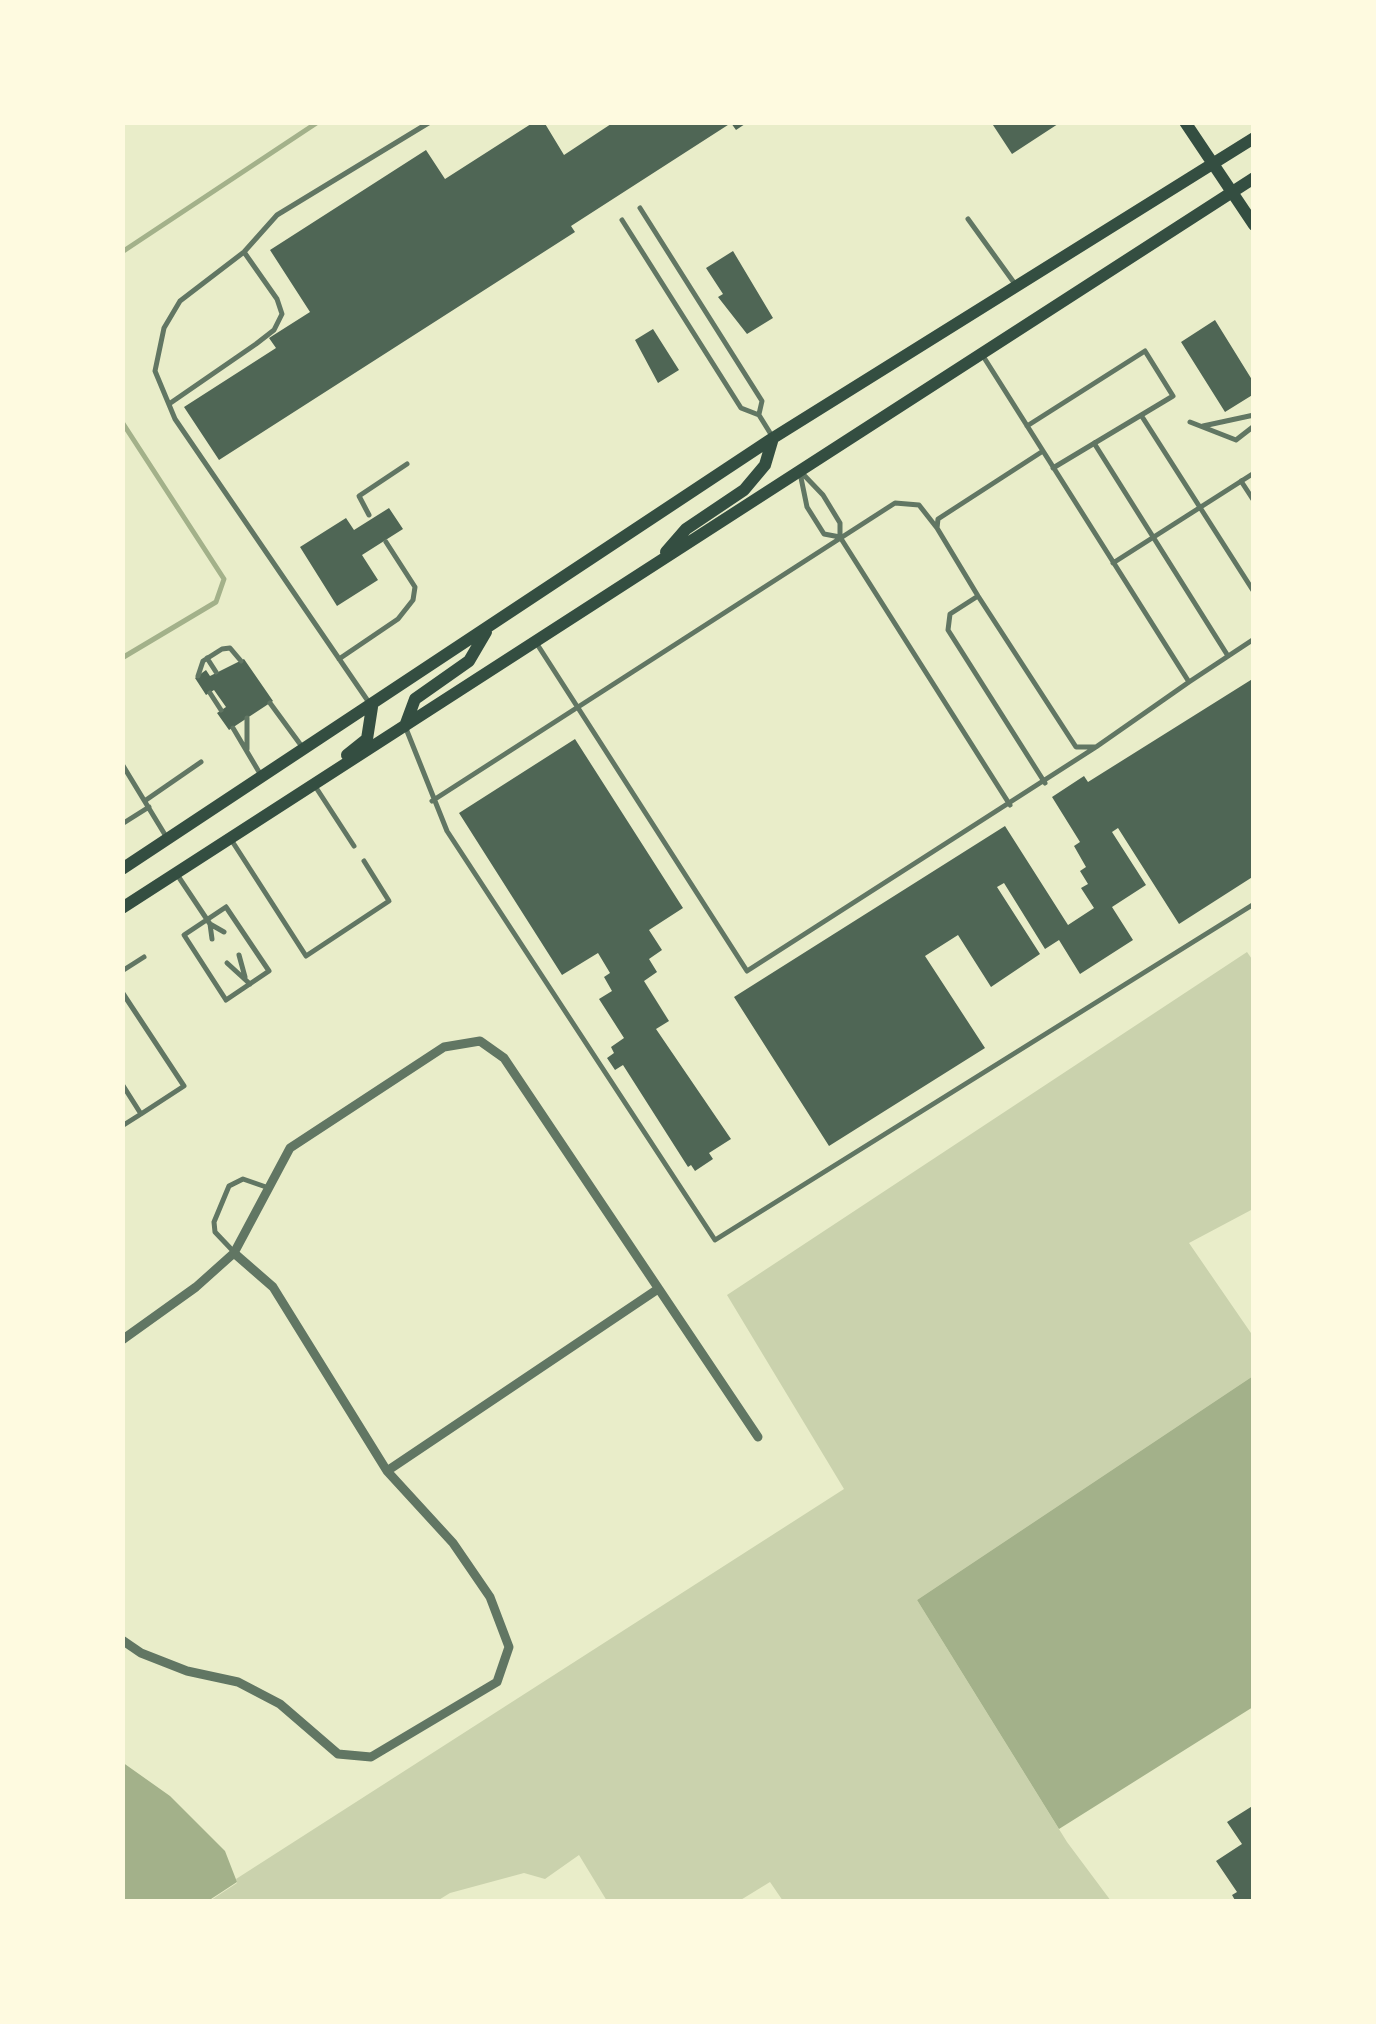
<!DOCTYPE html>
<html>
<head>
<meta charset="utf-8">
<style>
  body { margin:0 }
  #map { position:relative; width:1376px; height:2024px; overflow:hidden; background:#e9edc9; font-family:"Asap Condensed",sans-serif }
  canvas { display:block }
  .frame { position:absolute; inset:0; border:125px solid #fefae0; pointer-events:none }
</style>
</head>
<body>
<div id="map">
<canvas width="1376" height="2024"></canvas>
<div class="frame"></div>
</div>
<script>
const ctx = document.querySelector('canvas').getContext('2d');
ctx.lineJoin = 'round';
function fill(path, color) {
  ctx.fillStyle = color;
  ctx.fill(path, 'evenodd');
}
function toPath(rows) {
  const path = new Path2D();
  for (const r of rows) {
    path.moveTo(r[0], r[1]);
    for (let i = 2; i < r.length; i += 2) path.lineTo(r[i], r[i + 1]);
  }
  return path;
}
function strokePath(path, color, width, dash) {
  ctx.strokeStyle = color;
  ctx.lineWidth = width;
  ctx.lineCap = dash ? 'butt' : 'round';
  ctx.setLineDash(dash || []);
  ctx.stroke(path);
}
const green = toPath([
  [1247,952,1254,962,1253,1209,1189,1243,1253,1336,1253,1376,917,1600,1067,1842,1111,1901,783,1901,770,1882,739,1901,607,1901,579,1855,545,1879,524,1873,450,1893,437,1901,208,1902,237,1883,236,1879,844,1489,727,1295]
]);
const water = toPath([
  [1253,1376,1253,1707,1059,1829,917,1600],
  [122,1762,170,1796,225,1851,237,1882,208,1901,123,1901]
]);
const stream = toPath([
  [122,252,318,122],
  [122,422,224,579,216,602,122,658]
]);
const building = toPath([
  [534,122,544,122,564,155,614,122,748,122,736,130,731,123,571,226,575,232,219,460,184,407,276,348,269,338,310,312,270,250,426,150,445,179],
  [991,122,1061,122,1012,154],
  [733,251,773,318,747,334,718,297,723,294,706,268],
  [1215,320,1254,383,1254,394,1225,412,1181,342],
  [653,329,679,370,658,383,635,340],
  [389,508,403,529,362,555,378,580,337,606,300,547,346,518,354,530],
  [244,659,273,701,229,730,217,713,226,707,214,690,206,695,195,678,206,670,210,676],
  [1254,678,1254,876,1179,924,1118,828,1112,832,1146,885,1112,907,1133,940,1080,974,1059,940,1045,949,1004,883,997,887,1040,954,991,987,958,935,925,956,985,1048,829,1146,734,997,1005,826,1068,925,1094,908,1081,888,1088,884,1080,871,1086,867,1074,846,1080,842,1052,797,1084,776,1088,782],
  [575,739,683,908,649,930,662,950,649,959,657,972,644,981,669,1021,656,1029,731,1139,709,1153,713,1159,695,1171,691,1165,688,1167,623,1065,615,1070,607,1058,614,1053,611,1047,624,1038,599,999,612,991,604,977,610,973,598,953,562,975,459,813],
  [1254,1805,1254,1902,1236,1902,1232,1895,1237,1892,1216,1861,1242,1844,1227,1822]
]);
const service = toPath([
  [640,208,762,401,759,414],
  [968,219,1015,284],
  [622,220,741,408,759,415,772,436],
  [983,356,1189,682,1254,639],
  [169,404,256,344,274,330,282,314,277,299,244,252],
  [1141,415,1254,592],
  [1190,422,1236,440,1254,426],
  [1027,426,1145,351,1173,396,1053,468],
  [1203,426,1254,415],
  [1094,443,1228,656],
  [1043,451,938,519,937,528,978,596,1076,747,1096,747,1189,682],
  [801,472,823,495,840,523,840,537,1010,805],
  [800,473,807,507,824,534,840,537],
  [1241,481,1254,501],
  [369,515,359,496,407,464],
  [1113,563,1254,473],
  [978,596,950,614,948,630,1045,783],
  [537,644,747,971,1096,747],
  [207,658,216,672],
  [339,659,398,619,413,600,415,587,386,542],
  [198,676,203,661,222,649,230,648,241,661],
  [210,693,221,710],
  [270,703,303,748],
  [370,704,175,419,155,371,164,328,180,301,244,252,277,215,430,122],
  [247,718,247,749],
  [405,726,447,831,715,1240,1254,904],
  [233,728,262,777],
  [122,764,167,838],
  [315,786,354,846],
  [146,800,201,762],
  [432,801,895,503,919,505,937,528],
  [122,824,149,807],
  [232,841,306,956,389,901,364,861],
  [178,876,210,924,224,932],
  [226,907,269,971,226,1000,184,935,226,907],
  [210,924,212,939],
  [239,955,245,977],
  [227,963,250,984],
  [122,971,144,957],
  [122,992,184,1086,141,1114],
  [122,1084,141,1114,122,1126],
  [234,1252,215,1232,214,1222,229,1186,243,1179,266,1187]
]);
const minor = toPath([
  [234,1253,290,1148,444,1047,480,1041,504,1058,758,1437],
  [122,1340,196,1287,234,1253,273,1287,387,1471,453,1543,490,1597,509,1647,497,1682,371,1757,338,1754,280,1704,238,1682,187,1671,141,1653,122,1640],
  [387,1471,658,1289]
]);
const secondary = toPath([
  [1185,122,1254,225],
  [666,552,686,529,744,490,765,465,773,438],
  [405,726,415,699,469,661,486,632],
  [347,755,367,739,372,707],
  [122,869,773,438,1254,138],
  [122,908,1254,178]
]);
fill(green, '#cad2ad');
fill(water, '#a3b18a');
strokePath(stream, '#a3b18a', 5);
fill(building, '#4f6655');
strokePath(service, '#617663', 5);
strokePath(minor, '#617663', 9);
strokePath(secondary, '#344e41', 12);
</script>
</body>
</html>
